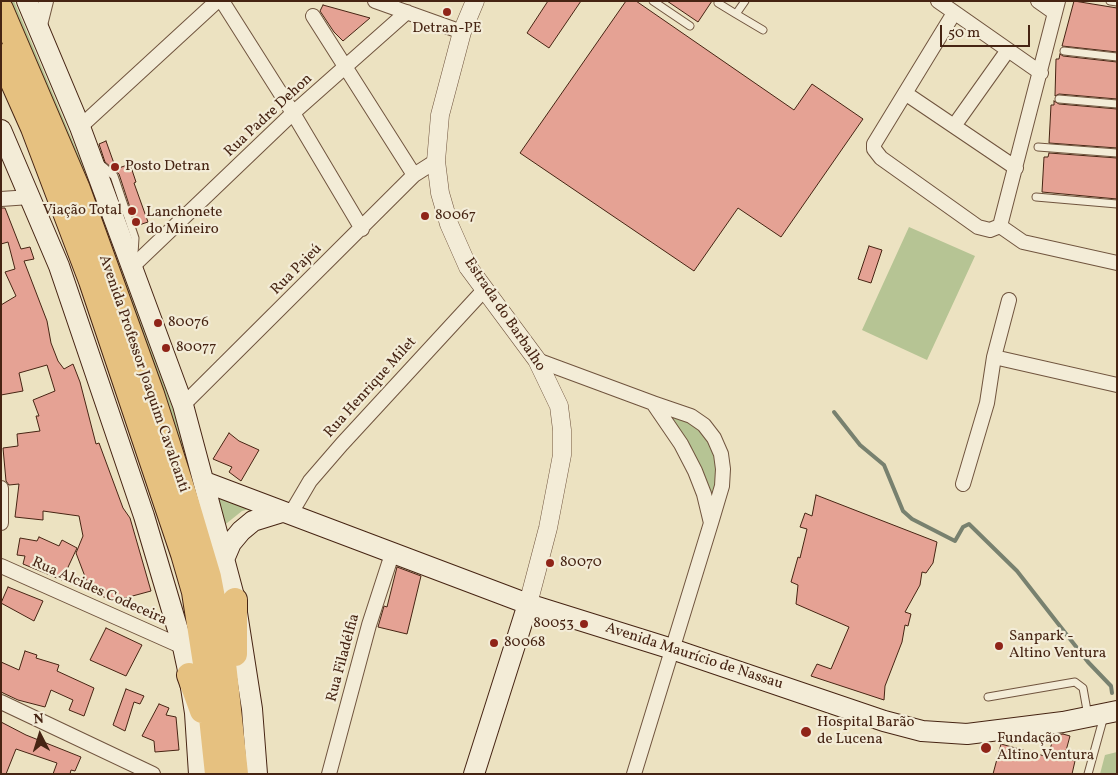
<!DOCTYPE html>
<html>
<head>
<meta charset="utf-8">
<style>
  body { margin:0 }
  #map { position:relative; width:1118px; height:775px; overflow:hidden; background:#ece2c1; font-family:Vollkorn,serif }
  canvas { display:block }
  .frame { position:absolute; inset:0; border:2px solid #462413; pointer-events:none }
  .north { position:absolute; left:15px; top:710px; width:50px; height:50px; -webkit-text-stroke:4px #f3ecd7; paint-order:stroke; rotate:355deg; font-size:14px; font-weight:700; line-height:20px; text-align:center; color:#462413 }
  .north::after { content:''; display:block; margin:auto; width:18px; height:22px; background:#462413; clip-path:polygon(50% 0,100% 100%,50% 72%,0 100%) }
  .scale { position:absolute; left:940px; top:25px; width:90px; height:22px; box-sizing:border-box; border:2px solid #462413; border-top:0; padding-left:6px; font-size:15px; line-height:18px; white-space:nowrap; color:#462413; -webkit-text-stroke:4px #f3ecd7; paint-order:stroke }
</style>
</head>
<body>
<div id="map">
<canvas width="1118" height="775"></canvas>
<div class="frame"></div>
<div class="north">N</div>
<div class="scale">50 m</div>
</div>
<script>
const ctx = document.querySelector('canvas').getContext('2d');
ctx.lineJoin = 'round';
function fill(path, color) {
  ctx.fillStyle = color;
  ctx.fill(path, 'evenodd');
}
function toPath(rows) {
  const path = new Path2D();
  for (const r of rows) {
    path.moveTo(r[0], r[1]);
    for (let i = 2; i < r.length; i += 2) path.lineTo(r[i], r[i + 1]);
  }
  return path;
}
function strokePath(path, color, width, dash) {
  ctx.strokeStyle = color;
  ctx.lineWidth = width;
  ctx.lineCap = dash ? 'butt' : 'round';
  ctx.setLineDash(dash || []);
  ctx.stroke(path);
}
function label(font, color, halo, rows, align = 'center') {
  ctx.font = font + ' Vollkorn,serif';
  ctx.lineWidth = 4.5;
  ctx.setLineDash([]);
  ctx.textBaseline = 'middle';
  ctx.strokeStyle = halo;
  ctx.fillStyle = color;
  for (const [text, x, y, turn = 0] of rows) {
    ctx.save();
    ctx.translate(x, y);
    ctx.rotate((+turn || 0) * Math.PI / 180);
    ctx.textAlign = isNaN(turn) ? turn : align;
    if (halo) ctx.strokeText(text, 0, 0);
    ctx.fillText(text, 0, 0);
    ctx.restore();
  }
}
const green = toPath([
  [5,1,14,1,82,163,191,458,217,579],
  [909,227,975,256,927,360,862,330],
  [663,409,680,410,714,443,717,461,716,487,710,504],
  [216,492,261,506,242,511,222,527],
  [1117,752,1117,774,1100,774,1105,755]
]);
const stream = toPath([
  [834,412,860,445,884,465,903,511,912,519,955,541,963,527,969,524,1017,571,1088,662,1111,686,1112,693]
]);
const building = toPath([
  [548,1,581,1,549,48,527,33,548,1],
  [626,1,636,1,794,110,812,84,863,119,781,237,738,208,694,271,520,153,626,1],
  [667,1,712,1,698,22,667,1],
  [1074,1,1117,8,1117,52,1062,46,1074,1],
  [323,5,370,18,343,41,334,32,320,11,323,5],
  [1060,54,1063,56,1117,62,1117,99,1059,94,1055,96,1056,59,1059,59,1060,54],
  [1054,101,1059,104,1117,109,1117,148,1049,143,1051,105,1054,105,1054,101],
  [106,141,116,169,130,164,136,182,134,183,148,222,136,226,119,174,105,162,99,144,106,141],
  [1049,153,1117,158,1117,199,1042,192,1044,157,1048,157,1049,153],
  [1,208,5,208,21,249,30,247,34,259,24,261,47,321,51,343,58,361,64,369,73,364,80,382,96,444,99,443,123,508,130,518,151,591,114,601,99,595,89,587,76,553,83,536,79,516,43,511,43,520,15,517,19,484,9,485,6,481,3,448,18,446,17,434,40,431,36,416,39,416,33,400,55,391,47,365,19,373,23,391,1,395,1,305,16,296,5,272,15,269,8,242,1,244,1,208],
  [869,246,882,250,871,283,858,279,869,246],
  [229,433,239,441,259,450,241,481,229,472,232,467,213,459,229,433],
  [816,495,937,542,933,563,926,573,922,572,920,585,905,612,911,614,908,626,905,625,902,642,885,686,884,700,811,676,817,664,831,669,849,627,796,604,798,585,791,582,798,557,800,558,807,529,800,527,805,513,812,516,816,495],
  [39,537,59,546,62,540,77,548,62,580,23,564,25,556,17,555,20,538,37,541,39,537],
  [397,567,421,576,407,634,378,627,384,606,387,607,397,567],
  [8,587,43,601,34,621,1,603,8,587],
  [106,628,142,645,126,676,90,660,106,628],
  [25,651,37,655,36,658,59,665,57,671,94,688,84,716,69,710,73,700,51,690,45,707,18,700,1,692,1,662,19,670,25,651],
  [126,689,144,696,140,704,134,702,125,731,113,725,126,689],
  [159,704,169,708,166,715,176,717,179,750,155,752,154,741,142,736,159,704],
  [1,722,26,735,81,757,75,771,71,770,70,774,53,774,57,763,16,749,6,774,1,774,1,722],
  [1063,734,1070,736,1064,758,1075,761,1072,774,993,774,1001,744,1048,757,1054,735,1063,734]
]);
const service = toPath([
  [653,1,690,26],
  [1110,1,1117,2],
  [718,3,736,14,745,1],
  [736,14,763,30],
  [1064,51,1117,57],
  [1059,99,1117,104],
  [1038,147,1117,153],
  [99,163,114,176,135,238,134,254],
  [1036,197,1117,204],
  [988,697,1075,682,1083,688,1088,716],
  [1088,774,1104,716]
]);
const minor = toPath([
  [222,1,293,113,362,229],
  [375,1,462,32],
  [938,1,1041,73],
  [1038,1,1055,13],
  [954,13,874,144,874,149,881,158,978,227,990,230,1000,226],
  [313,16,414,175],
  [39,29,46,1],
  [905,93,1016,168],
  [954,126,1008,50],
  [80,127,217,1],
  [1,199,30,197],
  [1000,226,1058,1],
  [1000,226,1023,242,1117,263],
  [133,266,293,113,407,12],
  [994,357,1117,385],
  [537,360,653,403,681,444,695,471,704,494,711,523,634,774],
  [653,403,691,416,704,425,714,438,721,454,723,469,722,486,711,523],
  [183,405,414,175,436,161],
  [963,484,987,403,994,357,1009,300],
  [1,488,1,523],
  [290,515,310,481,342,444,484,290],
  [1,566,183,647],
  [1,702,153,774],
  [329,774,369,625,393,551]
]);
const tertiary = toPath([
  [475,1,462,32,440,115,436,161,440,193,449,224,468,267,537,360,559,406,562,430,562,455,548,528,528,604]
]);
const secondary = toPath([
  [27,1,80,127,183,405,235,600,252,709,257,774],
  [1,130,59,266,144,516,183,647,189,675,195,713,199,774],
  [205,482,528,604,672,649,884,721,922,731,967,734,1063,722,1117,711],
  [225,557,231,543,241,531,253,521,282,512],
  [474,774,528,604]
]);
const trunk = toPath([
  [1,9,78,189,152,394,186,500,209,577,222,645,236,774],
  [1,56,33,128,91,281,183,554,194,592,206,670,217,774],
  [235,600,235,654],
  [189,675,202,711]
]);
const markers = [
  [447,12,5,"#8f2418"],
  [115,167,5,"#8f2418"],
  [132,211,5,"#8f2418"],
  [425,216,5,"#8f2418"],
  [136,222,5,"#8f2418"],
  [158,323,5,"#8f2418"],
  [166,348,5,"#8f2418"],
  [550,563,5,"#8f2418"],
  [584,624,5,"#8f2418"],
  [494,643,5,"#8f2418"],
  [999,646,5,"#8f2418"],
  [806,732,6,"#8f2418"],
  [986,748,6,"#8f2418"]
];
const poiNames = [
  ["Detran-PE",447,29,"center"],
  ["Posto Detran",125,167],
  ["Viação Total",122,211,"right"],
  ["Lanchonete",146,213],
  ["do Mineiro",146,230],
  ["80067",435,216],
  ["80076",168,323],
  ["80077",176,348],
  ["80070",560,563],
  ["80053",574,624,"right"],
  ["Sanpark -",1009,637],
  ["Altino Ventura",1009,654],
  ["80068",504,643],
  ["Hospital Barão",817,723],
  ["de Lucena",817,740],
  ["Fundação",997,739],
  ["Altino Ventura",997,756]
];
const streetNames = [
  ["Rua Padre Dehon",269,116,-43],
  ["Rua Pajeú",297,270,-45],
  ["Estrada do Barbalho",504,315,56],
  ["Avenida Professor Joaquim Cavalcanti",143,374,71],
  ["Rua Henrique Milet",371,388,-48],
  ["Rua Alcides Codeceira",99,592,24],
  ["Avenida Maurício de Nassau",694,657,18],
  ["Rua Filadélfia",344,658,-75]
];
fill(green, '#b6c494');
strokePath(stream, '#78816f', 4);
fill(building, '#e5a294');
strokePath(building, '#462413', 1);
strokePath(service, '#70543e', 9);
strokePath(minor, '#70543e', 16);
strokePath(tertiary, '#70543e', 19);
strokePath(secondary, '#462413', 22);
strokePath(trunk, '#462413', 26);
strokePath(service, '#f3ecd7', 7);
strokePath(minor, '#f3ecd7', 14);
strokePath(tertiary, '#f3ecd7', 18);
strokePath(secondary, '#f3ecd7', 20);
strokePath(trunk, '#e6c180', 24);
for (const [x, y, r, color] of markers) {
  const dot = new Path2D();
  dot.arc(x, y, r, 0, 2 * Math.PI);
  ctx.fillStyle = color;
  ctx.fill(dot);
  strokePath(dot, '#f3ecd7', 2);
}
label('15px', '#462413', '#f3ecd7', poiNames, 'left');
label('15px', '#462413', '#f3ecd7', streetNames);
</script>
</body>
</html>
